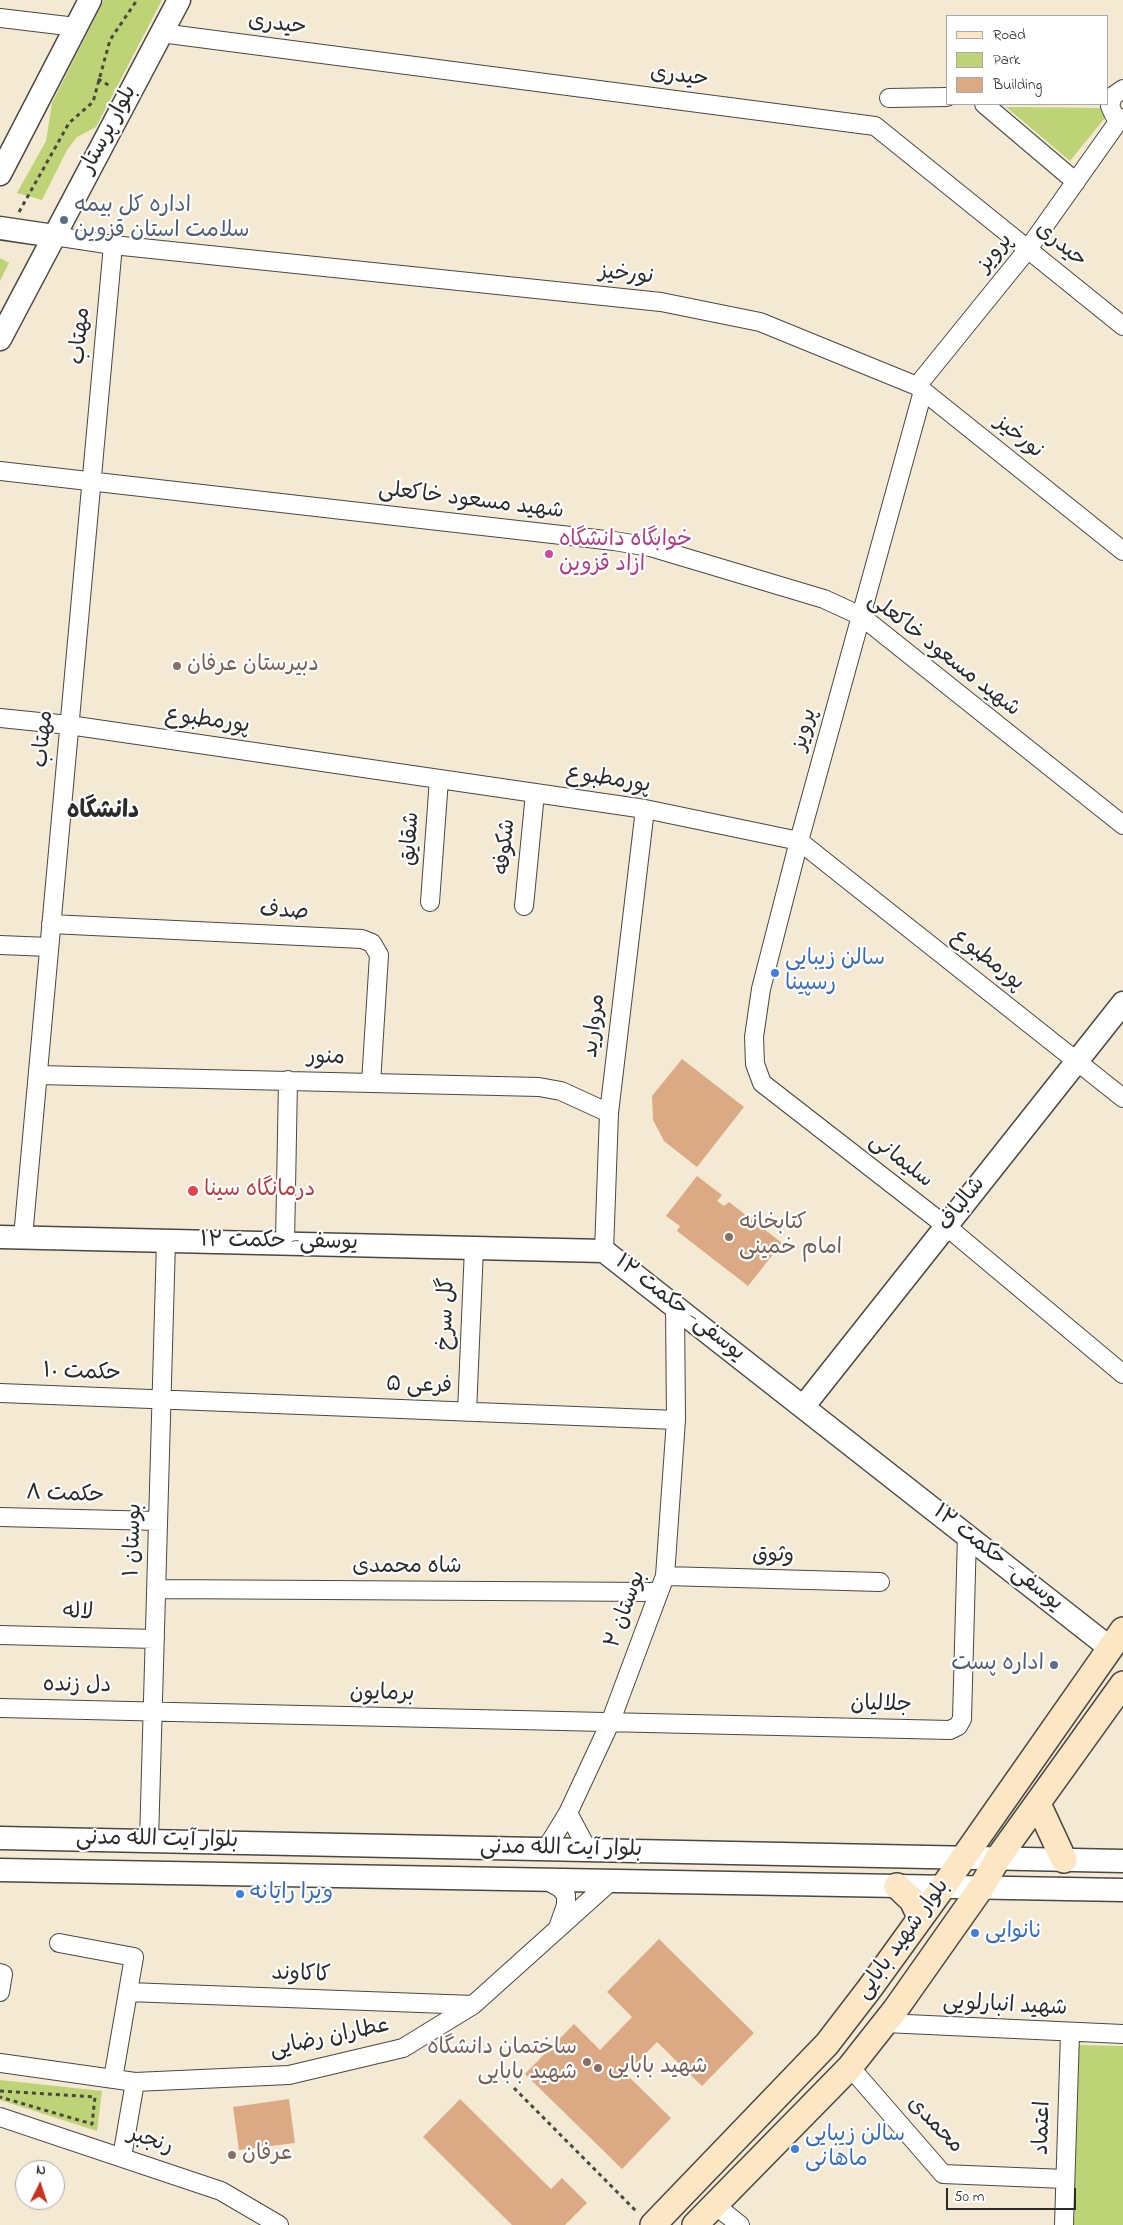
<!DOCTYPE html>
<html>
<head>
<meta charset="utf-8">
<style>
  body { margin:0 }
  #map { position:relative; width:1123px; height:2225px; overflow:hidden; background:#f4e9d3; font-family:"Indie Flower",sans-serif }
  canvas { display:block }
  .legend { position:absolute; left:946px; top:15px; width:162px; height:90px; box-sizing:border-box; background:#fff; border:1px solid #aaa; margin:0; padding:6px 9px; list-style:none; font-size:15px; color:#2b2b2b }
  .legend li { display:flex; align-items:center; gap:10px; height:25px }
  .legend b { width:25px; border:1px solid #aaa }
  .north { position:absolute; left:15px; top:2160px; width:50px; height:50px; box-sizing:border-box; background:#fff; border:1px solid #aaa; border-radius:50%; rotate:4deg; font-size:14px; font-weight:700; line-height:20px; text-align:center; color:#2b2b2b }
  .north::after { content:''; display:block; margin:auto; width:18px; height:22px; background:#c8321e; clip-path:polygon(50% 0,100% 100%,50% 72%,0 100%) }
  .scale { position:absolute; left:946px; top:2188px; width:130px; height:22px; box-sizing:border-box; border:2px solid #2b2b2b; border-top:0; padding-left:6px; font-size:15px; line-height:18px; white-space:nowrap; color:#2b2b2b; -webkit-text-stroke:4px #fff; paint-order:stroke }
</style>
</head>
<body>
<div id="map">
<canvas width="1123" height="2225"></canvas>
<ul class="legend">
<li><b style="height:6px;background:#fce6c4"></b>Road</li>
<li><b style="height:14px;background:#bed276"></b>Park</li>
<li><b style="height:14px;background:#dbaa85"></b>Building</li>
</ul>
<div class="north">N</div>
<div class="scale">50 m</div>
</div>
<script>
const ctx = document.querySelector('canvas').getContext('2d');
ctx.lineJoin = 'round';
function fill(path, color) {
  ctx.fillStyle = color;
  ctx.fill(path, 'evenodd');
}
function toPath(rows) {
  const path = new Path2D();
  for (const r of rows) {
    path.moveTo(r[0], r[1]);
    for (let i = 2; i < r.length; i += 2) path.lineTo(r[i], r[i + 1]);
  }
  return path;
}
function strokePath(path, color, width, dash) {
  ctx.strokeStyle = color;
  ctx.lineWidth = width;
  ctx.lineCap = dash ? 'butt' : 'round';
  ctx.setLineDash(dash || []);
  ctx.stroke(path);
}
function label(font, color, halo, rows, align = 'center') {
  ctx.font = font + ' "Indie Flower","Playpen Sans Arabic",sans-serif';
  ctx.lineWidth = 4.5;
  ctx.setLineDash([]);
  ctx.textBaseline = 'middle';
  ctx.strokeStyle = halo;
  ctx.fillStyle = color;
  for (const [text, x, y, turn = 0] of rows) {
    ctx.save();
    ctx.translate(x, y);
    ctx.rotate((+turn || 0) * Math.PI / 180);
    ctx.textAlign = isNaN(turn) ? turn : align;
    if (halo) ctx.strokeText(text, 0, 0);
    ctx.fillText(text, 0, 0);
    ctx.restore();
  }
}
const green = toPath([
  [104,0,162,0,96,127,77,137,67,150,42,200,17,193,46,141,52,103],
  [1006,107,1113,108,1070,161],
  [0,258,9,263,0,281],
  [1079,2045,1123,2046,1123,2225,1074,2225],
  [0,2080,102,2091,97,2131,0,2100]
]);
const building = toPath([
  [682,1059,744,1107,697,1167,664,1141,653,1120,652,1096],
  [697,1176,722,1195,717,1201,724,1206,729,1202,782,1243,748,1286,677,1231,680,1226,666,1216],
  [659,1939,754,2033,702,2086,657,2042,626,2074,671,2118,622,2169,525,2074,574,2024,600,2050,632,2017,607,1992],
  [289,2099,295,2143,239,2150,233,2107],
  [460,2099,551,2189,562,2178,587,2203,565,2225,512,2225,423,2137]
]);
const path = toPath([
  [98,79,110,86],
  [19,212,69,123,93,102,110,40,137,0],
  [514,2088,637,2212],
  [0,2091,95,2097,92,2124,0,2097]
]);
const minor = toPath([
  [0,18,76,27],
  [161,33,875,126,1123,326],
  [1123,89,1113,96,1110,106,1114,115,1123,120],
  [889,98,947,97],
  [984,104,1076,182],
  [54,236,113,245,661,302,760,322,917,386,1123,551],
  [917,386,1028,249,1120,119],
  [923,391,799,841,761,989,754,1037,755,1064,762,1083,946,1226,1123,1374],
  [0,471,614,541,650,547,824,599,861,616,1123,825],
  [0,718,69,725,645,809,799,841,1123,1098],
  [430,902,439,779],
  [524,906,535,793],
  [51,924,362,939,372,943,379,955,371,1083],
  [0,945,49,947],
  [38,1075,539,1087,561,1091,609,1113],
  [23,1237,113,245],
  [285,1243,288,1080],
  [604,1251,609,1113,645,809],
  [0,1393,676,1420],
  [467,1412,474,1248],
  [0,1517,158,1521],
  [665,1576,880,1582],
  [156,1589,658,1592],
  [0,1635,155,1639],
  [0,1708,950,1730,958,1726,962,1719,967,1535],
  [568,1813,583,1841,589,1850],
  [149,1841,166,1241],
  [546,1849,568,1813,610,1723,665,1576,676,1420,675,1306],
  [546,1880,560,1888,566,1895,566,1905,559,1925],
  [59,1943,134,1957,113,2079],
  [0,1973,3,1974,0,1992],
  [128,1992,473,2005],
  [885,2023,1123,2034],
  [0,2063,135,2082,289,2075,403,2048,473,2005,611,1881],
  [850,2067,943,2174,1065,2179],
  [0,2117,221,2191,279,2225],
  [122,2157,135,2082],
  [715,2205,740,2225],
  [1064,2225,1070,2033]
]);
const tertiary = toPath([
  [0,174,90,0],
  [0,228,54,236],
  [0,339,179,0],
  [0,1237,604,1251,1110,1648],
  [803,1407,1123,1003],
  [0,1838,1123,1861],
  [0,1870,1123,1890]
]);
const secondary = toPath([
  [1038,1804,1064,1860],
  [897,1886,912,1900,920,1917],
  [653,2225,827,2044,870,1988,943,1887,1123,1630],
  [695,2225,850,2067,895,2010,981,1888,998,1858,1123,1684]
]);
const markers = [
  [64,220,5,"#5c6f8a"],
  [549,554,5,"#d1479c"],
  [177,666,5,"#8d6e63"],
  [775,973,5,"#3f7fe0"],
  [193,1191,6,"#e0444e"],
  [729,1237,5,"#8d6e63"],
  [1054,1665,5,"#5c6f8a"],
  [240,1894,5,"#3f7fe0"],
  [975,1933,5,"#3f7fe0"],
  [587,2062,5,"#8d6e63"],
  [598,2068,5,"#8d6e63"],
  [795,2149,5,"#3f7fe0"],
  [232,2155,5,"#8d6e63"]
];
const streetNames = [
  ["حیدری",277,26,7],
  ["حیدری",679,78,7],
  ["بلوار پرستار",110,130,-62],
  ["حیدری",1060,246,39],
  ["پرویز",996,254,-51],
  ["نورخیز",626,276,6],
  ["مهتاب",82,336,-85],
  ["نورخیز",1018,438,39],
  ["شهید مسعود خاکعلی",471,502,7],
  ["شهید مسعود خاکعلی",943,656,38],
  ["پورمطبوع",207,722,8],
  ["پرویز",806,730,-75],
  ["مهتاب",45,739,-85],
  ["پورمطبوع",608,781,9],
  ["شقایق",412,839,-86],
  ["شکوفه",507,847,-84],
  ["صدف",284,913,3],
  ["پورمطبوع",987,961,38],
  ["مروارید",596,1026,-83],
  ["منور",326,1059,2],
  ["سلیمانی",900,1162,38],
  ["شالباف",963,1205,-52],
  ["یوسفی- حکمت ۱۲",279,1243,1],
  ["یوسفی- حکمت ۱۲",679,1309,38],
  ["گل سرخ",448,1314,-88],
  ["حکمت ۱۰",82,1374,2],
  ["فرعی ۵",419,1387,2],
  ["حکمت ۸",65,1496,2],
  ["بوستان ۱",135,1540,-88],
  ["وثوق",773,1557,2],
  ["یوسفی- حکمت ۱۲",997,1559,38],
  ["شاه محمدی",407,1568],
  ["بوستان ۲",627,1610,-70],
  ["لاله",78,1614,2],
  ["دل زنده",77,1687,1],
  ["برمایون",382,1695,1],
  ["جلالیان",881,1706,1],
  ["بلوار آیت الله مدنی",157,1841,1],
  ["بلوار آیت الله مدنی",561,1850,1],
  ["بلوار شهید بابایی",904,1940,-54],
  ["کاکاوند",301,1976,2],
  ["شهید انبارلویی",1005,2007,3],
  ["عطاران رضایی",330,2039,-12],
  ["محمدی",934,2126,46],
  ["اعتماد",1044,2128,-88],
  ["رنجبر",150,2142,19]
];
const serviceNames = [
  ["اداره کل بیمه",74,207],
  ["سلامت استان قزوین",74,232],
  ["اداره پست",1044,1665,"right"]
];
const hotelNames = [
  ["خوابگاه دانشگاه",559,541],
  ["ازاد قزوین",559,566]
];
const educationNames = [
  ["دبیرستان عرفان",187,666],
  ["کتابخانه",739,1224],
  ["امام خمینی",739,1249],
  ["ساختمان دانشگاه",577,2049,"right"],
  ["شهید بابایی",577,2074,"right"],
  ["شهید بابایی",608,2068],
  ["عرفان",242,2155]
];
const shopNames = [
  ["سالن زیبایی",785,960],
  ["رسپینا",785,985],
  ["ویرا رایانه",250,1894],
  ["نانوایی",985,1933],
  ["سالن زیبایی",805,2136],
  ["ماهانی",805,2161]
];
const healthNames = [
  ["درمانگاه سینا",204,1191]
];
const neighbourhoodNames = [
  ["دانشگاه",103,813]
];
fill(green, '#bed276');
fill(building, '#dbaa85');
strokePath(minor, '#494844', 20);
strokePath(tertiary, '#494844', 25);
strokePath(secondary, '#494844', 28);
strokePath(path, '#494844', 3, [4, 4]);
strokePath(minor, '#fff', 18);
strokePath(tertiary, '#fff', 22);
strokePath(secondary, '#fce6c4', 25);
for (const [x, y, r, color] of markers) {
  const dot = new Path2D();
  dot.arc(x, y, r, 0, 2 * Math.PI);
  ctx.fillStyle = color;
  ctx.fill(dot);
  strokePath(dot, '#fff', 2);
}
label('22px', '#2b2b2b', '#fff', streetNames);
label('22px', '#4e5e75', '#fff', serviceNames, 'left');
label('22px', '#b23c85', '#fff', hotelNames, 'left');
label('22px', '#785e54', '#fff', educationNames, 'left');
label('22px', '#366cbe', '#fff', shopNames, 'left');
label('22px', '#be3a42', '#fff', healthNames, 'left');
label('bold 24px', '#2b2b2b', '#fff', neighbourhoodNames);
</script>
</body>
</html>
